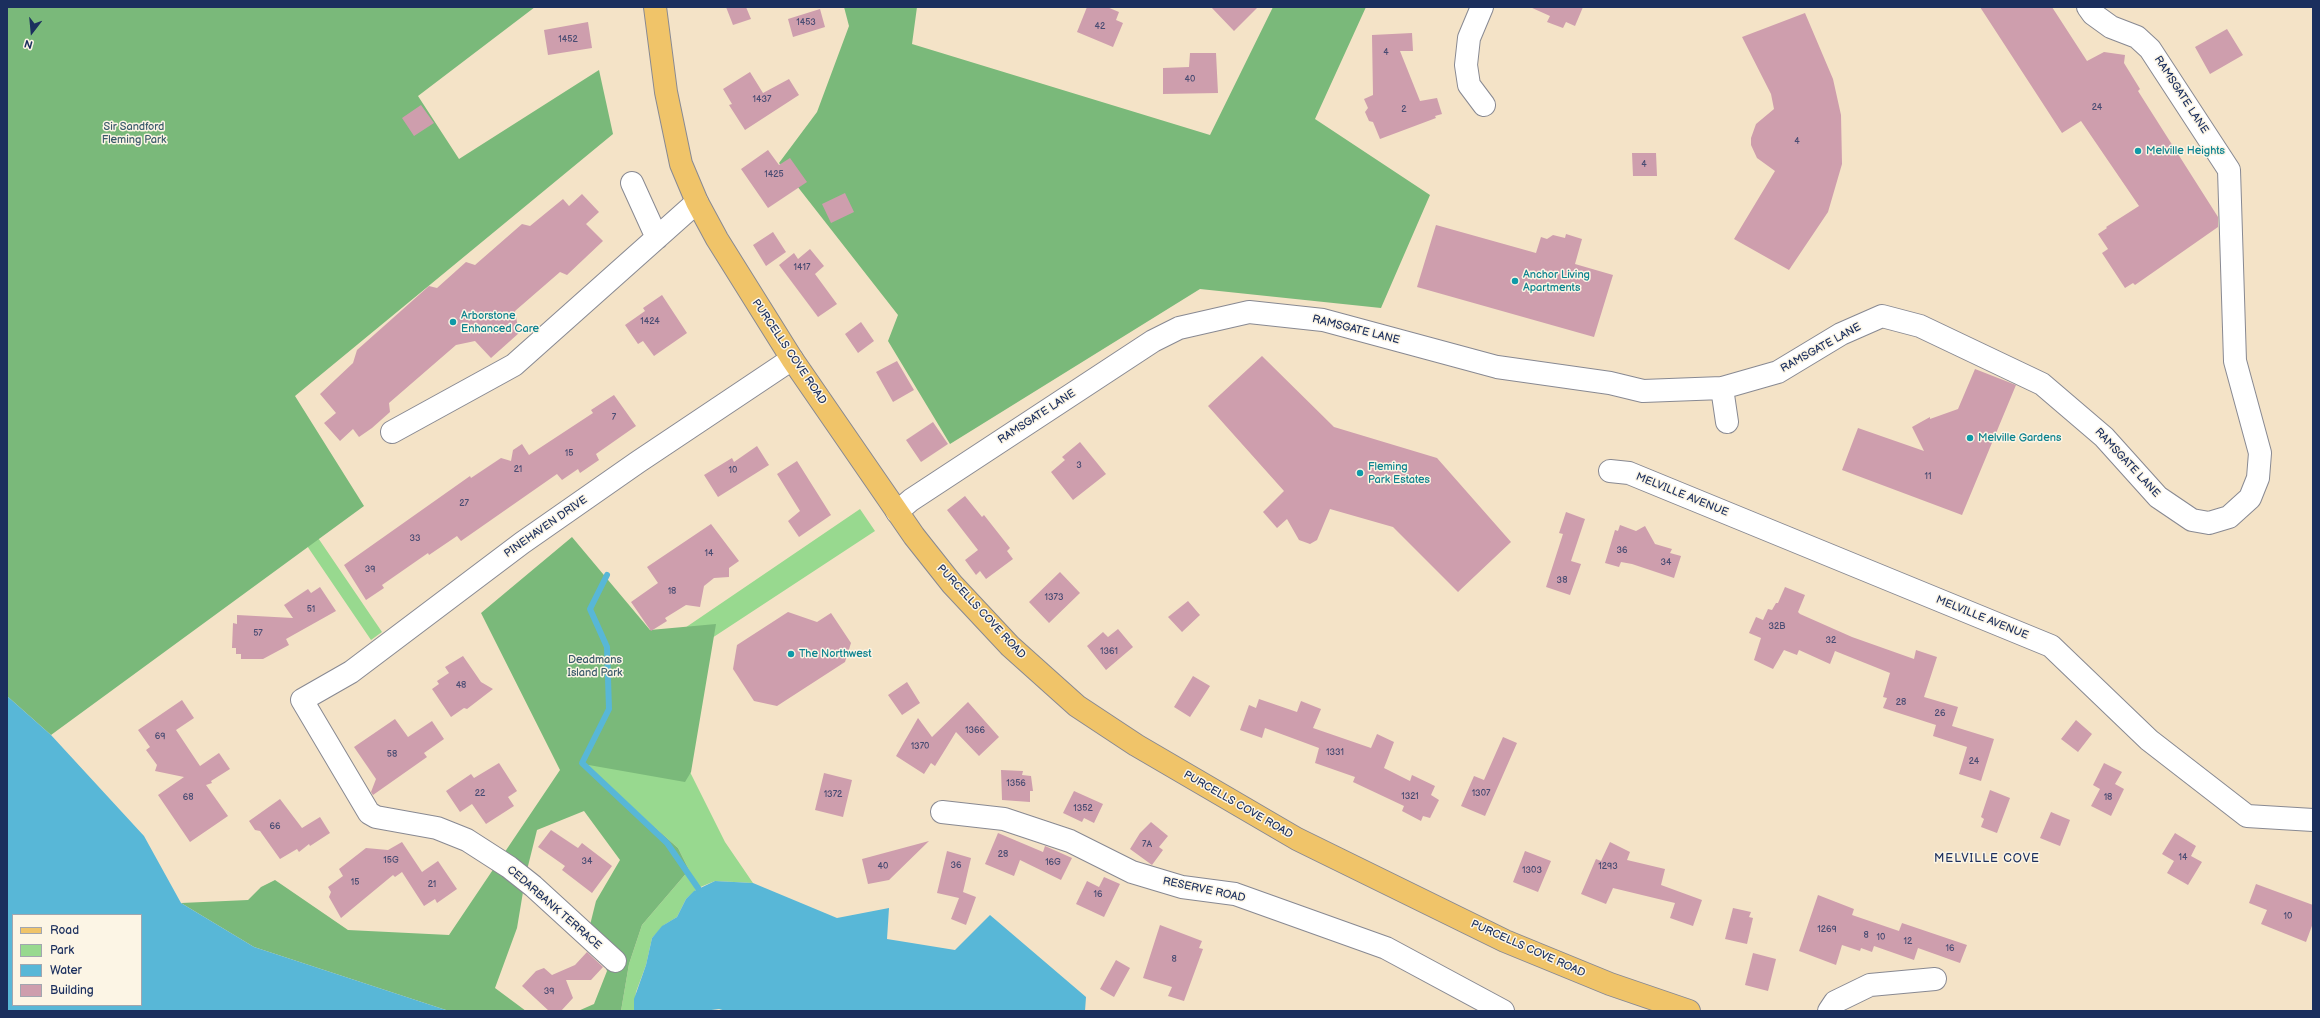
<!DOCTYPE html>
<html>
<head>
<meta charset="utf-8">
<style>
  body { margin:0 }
  #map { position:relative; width:2320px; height:1018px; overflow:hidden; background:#f4e3c7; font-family:"Balsamiq Sans",sans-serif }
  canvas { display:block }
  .frame { position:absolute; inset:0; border:8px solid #1b2f5e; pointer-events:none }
  .legend { position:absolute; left:12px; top:914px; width:130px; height:92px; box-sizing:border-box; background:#fcf5e5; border:1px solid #a2a6af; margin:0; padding:5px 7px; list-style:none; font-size:12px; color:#1b2f5e }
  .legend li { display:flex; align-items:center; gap:8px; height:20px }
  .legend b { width:20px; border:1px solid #a2a6af }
  .north { position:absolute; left:12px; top:12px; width:40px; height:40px; -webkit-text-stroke:3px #fcf5e5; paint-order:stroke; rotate:196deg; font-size:11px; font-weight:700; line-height:16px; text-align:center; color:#1b2f5e }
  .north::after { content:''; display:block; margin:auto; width:14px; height:18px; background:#1b2f5e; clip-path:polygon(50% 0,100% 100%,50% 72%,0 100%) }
</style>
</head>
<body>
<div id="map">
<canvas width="2320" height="1018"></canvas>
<div class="frame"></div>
<ul class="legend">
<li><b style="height:5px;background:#f0c469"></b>Road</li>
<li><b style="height:11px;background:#98d98f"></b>Park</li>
<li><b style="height:11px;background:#58b7d7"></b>Water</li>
<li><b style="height:11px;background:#ce9ead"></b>Building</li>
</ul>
<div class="north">N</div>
</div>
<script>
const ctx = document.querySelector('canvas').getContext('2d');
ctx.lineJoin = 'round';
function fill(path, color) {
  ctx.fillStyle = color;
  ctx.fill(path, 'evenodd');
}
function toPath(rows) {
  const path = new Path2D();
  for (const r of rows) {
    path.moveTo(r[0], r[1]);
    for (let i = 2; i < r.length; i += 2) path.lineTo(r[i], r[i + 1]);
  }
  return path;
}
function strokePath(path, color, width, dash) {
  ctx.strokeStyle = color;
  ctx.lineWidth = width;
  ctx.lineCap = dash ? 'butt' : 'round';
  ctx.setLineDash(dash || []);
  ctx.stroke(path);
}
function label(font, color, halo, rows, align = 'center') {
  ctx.font = font + ' "Balsamiq Sans",sans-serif';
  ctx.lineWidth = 3;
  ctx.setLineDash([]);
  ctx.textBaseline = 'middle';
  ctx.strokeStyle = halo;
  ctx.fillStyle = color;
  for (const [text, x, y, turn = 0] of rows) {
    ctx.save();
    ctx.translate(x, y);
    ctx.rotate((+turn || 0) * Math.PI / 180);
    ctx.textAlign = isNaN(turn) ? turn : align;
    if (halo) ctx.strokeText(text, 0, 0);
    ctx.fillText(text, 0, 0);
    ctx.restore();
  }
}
const green = toPath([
  [860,509,875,531,645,682,725,842,753,883,715,881,698,888,686,899,677,917,664,925,652,938,646,965,636,992,634,1011,621,1011,629,964,642,925,689,870,678,848,582,763,648,653],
  [312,529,382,632,371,640,301,537]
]);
const forest = toPath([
  [7,7,535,7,418,96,459,159,599,70,613,134,295,396,364,506,51,735,7,696],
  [844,7,917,7,912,44,1210,135,1273,7,1366,7,1315,119,1430,195,1381,308,1200,289,950,444,888,341,898,315,779,163,817,112,849,26],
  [572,537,650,630,716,624,691,772,685,782,583,764,678,848,689,870,642,925,629,964,621,1011,578,1011,594,1004,607,971,590,925,596,901,620,860,584,811,537,830,526,874,517,928,495,988,526,1011,449,1011,254,947,181,903,248,900,261,887,275,880,348,930,449,935,560,770,481,613]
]);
const water = toPath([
  [7,696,51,735,144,836,181,903,254,947,449,1011,7,1011],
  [13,915,141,915,141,1005,13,1005],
  [715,881,753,883,837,918,889,908,887,939,955,950,990,915,1086,997,1085,1011,726,1011,719,1009,704,1011,634,1011,634,999,646,965,652,938,662,926,677,917,686,899,694,891]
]);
const stream = toPath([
  [607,575,590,609,607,647,609,709,582,763,667,843,698,888]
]);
const building = toPath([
  [726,7,746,7,751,19,733,25],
  [1087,7,1107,7,1119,12,1116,20,1123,23,1113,47,1077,32],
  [1211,7,1258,7,1234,31],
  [1530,7,1583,7,1575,26,1566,22,1563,28,1547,22,1550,16],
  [1980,7,2052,7,2087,61,2104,52,2125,55,2124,63,2140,89,2138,91,2218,217,2218,227,2135,285,2133,283,2125,288,2102,253,2108,249,2098,234,2107,228,2106,227,2139,206,2081,121,2062,133],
  [820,9,825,27,793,37,788,19],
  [1805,13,1833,79,1841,115,1842,164,1828,212,1789,270,1734,239,1775,171,1757,158,1751,145,1751,138,1756,124,1774,109,1771,94,1742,37],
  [588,22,592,48,548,55,544,30],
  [2227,29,2243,55,2210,74,2195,47],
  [1412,33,1413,51,1400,51,1420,101,1437,98,1442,114,1435,116,1436,118,1380,139,1373,122,1369,121,1365,112,1368,108,1364,99,1373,95,1372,35],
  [1190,53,1216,53,1218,93,1163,94,1163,68,1189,67],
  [750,72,763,93,789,79,799,95,745,130,729,105,732,104,723,89],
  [421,105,434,123,414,136,402,118],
  [768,150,779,165,790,158,807,182,768,208,741,169],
  [1632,153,1656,153,1657,176,1633,176],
  [845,193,854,212,831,223,822,204],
  [582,194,599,212,586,224,603,241,567,275,560,272,515,311,519,333,491,358,475,341,456,345,389,403,390,412,372,428,359,437,353,429,340,441,324,423,336,413,320,394,353,363,357,350,429,286,437,288,466,262,475,265,522,224,530,226,563,199,569,206],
  [1436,225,1536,253,1541,237,1547,239,1553,235,1565,238,1566,234,1582,239,1575,264,1613,275,1594,337,1417,287],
  [773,232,786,252,766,266,753,245],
  [810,249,824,266,815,274,837,304,818,317,779,265,794,253,798,259],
  [662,295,687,333,654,356,643,341,638,344,625,325,645,311,643,308],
  [861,322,874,341,858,353,845,334],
  [1262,356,1334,427,1437,458,1511,542,1458,592,1393,527,1330,509,1317,540,1310,544,1299,540,1287,519,1277,528,1263,512,1284,491,1208,406],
  [897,361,914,390,893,402,876,372],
  [1975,369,2016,385,1962,515,1842,470,1858,428,1924,451,1912,427,1930,417,1930,419,1958,409],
  [614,395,636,426,596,454,599,460,580,473,578,469,562,480,557,474,461,541,457,536,429,555,428,553,382,585,384,588,366,600,344,565,470,476,471,478,501,458,511,461,513,450,522,444,529,455,593,413,591,410],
  [933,422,948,444,921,462,906,440],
  [1080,442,1106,474,1073,500,1051,472,1065,460,1062,457],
  [757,446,769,465,718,497,704,475,732,458,734,462],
  [797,461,831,515,799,537,788,521,800,511,777,474],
  [965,496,982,517,984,515,1010,548,1007,551,1013,559,986,579,980,571,976,575,965,560,978,550,947,510],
  [1566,512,1585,519,1571,561,1581,564,1570,595,1546,587,1563,534,1559,533],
  [711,524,739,561,729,568,729,577,714,578,704,586,700,607,686,605,665,618,667,621,651,631,631,602,658,583,647,567],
  [1620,525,1636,531,1645,526,1655,544,1672,549,1670,553,1681,556,1674,578,1632,564,1621,562,1619,567,1605,563,1615,530,1618,531],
  [1060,572,1080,593,1049,623,1029,602],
  [320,587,336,611,286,639,289,645,263,659,241,659,241,654,236,654,236,648,232,648,233,623,237,624,237,615,293,618,284,605,308,589,311,593],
  [1785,587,1805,595,1798,612,1800,614,1852,637,1914,659,1916,650,1937,657,1924,697,1958,707,1952,726,1994,739,1981,781,1959,774,1967,747,1933,736,1936,725,1883,708,1887,698,1883,697,1890,673,1835,651,1830,664,1799,650,1797,655,1784,650,1773,669,1754,660,1761,638,1749,633,1756,617,1763,620,1768,609,1772,610,1776,603,1778,603],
  [1188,601,1200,615,1182,632,1168,617],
  [788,612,817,622,831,613,851,643,845,662,777,706,754,701,733,669,737,645],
  [1118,629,1133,647,1106,670,1087,646,1103,632,1108,637],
  [463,656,481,682,493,689,467,709,464,708,451,717,432,689,439,684,437,681,449,673,445,667],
  [1193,676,1210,686,1190,717,1174,707],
  [907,682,920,703,902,715,888,695],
  [1259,699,1297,712,1301,701,1321,709,1313,728,1371,748,1377,734,1394,742,1384,768,1410,781,1412,775,1435,786,1431,795,1439,800,1430,818,1423,816,1421,821,1402,811,1404,806,1353,782,1355,777,1315,763,1319,748,1265,728,1262,738,1240,730,1249,705,1256,708],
  [182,700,194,718,176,730,200,766,219,753,230,769,211,781,212,783,206,785,228,816,190,842,158,795,184,777,155,771,157,765,146,750,150,747,138,730],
  [968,702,999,737,979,756,956,732,935,766,931,763,924,774,896,756,918,718,932,737],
  [395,719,408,737,432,721,444,739,424,753,427,757,373,795,371,792,376,779,354,747],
  [2076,720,2092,734,2078,752,2061,739],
  [1503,737,1517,743,1485,816,1461,806,1474,776,1484,780],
  [499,763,517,791,508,797,514,806,486,824,472,804,460,812,446,791,471,774,474,778],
  [2104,763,2122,772,2115,784,2124,789,2111,816,2091,806,2100,789,2093,785],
  [1001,770,1023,771,1022,775,1031,776,1033,791,1030,791,1030,802,1002,800],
  [824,773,852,780,843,817,815,810],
  [1990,790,2010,798,1997,833,1981,827,1984,819,1981,817],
  [1074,791,1103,804,1094,823,1084,818,1082,822,1063,813],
  [280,799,302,828,320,817,330,833,310,846,309,844,299,852,297,849,280,859,260,831,255,830,249,821],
  [2051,812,2070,820,2060,846,2040,838],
  [1151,822,1168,836,1159,847,1163,850,1152,865,1130,849,1140,833],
  [551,830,578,848,582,843,612,866,592,893,562,870,565,866,538,847],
  [998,833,1043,852,1045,846,1072,858,1061,880,1020,860,1014,876,985,864],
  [2175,833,2196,846,2191,856,2202,862,2188,885,2167,873,2174,861,2162,854],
  [929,841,889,880,868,884,862,859],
  [402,842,422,872,438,861,457,889,437,903,435,899,424,906,402,872,395,877,393,875,341,918,329,897,331,892,328,887,343,876,339,869,366,848,388,850],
  [1610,842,1630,852,1627,860,1665,869,1661,885,1702,900,1693,926,1670,918,1675,903,1613,888,1606,904,1581,894,1596,859,1601,861],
  [947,851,971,858,963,892,976,897,966,925,951,919,959,898,937,893],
  [1525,851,1551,861,1538,892,1513,882],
  [1104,877,1120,884,1104,917,1076,904,1087,881,1099,887],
  [2256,884,2313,905,2313,923,2306,942,2261,924,2267,910,2249,903],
  [1818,895,1854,909,1852,915,1899,931,1902,923,1967,945,1960,963,1918,948,1914,960,1874,946,1872,952,1861,948,1860,951,1842,945,1836,965,1799,951],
  [1733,908,1751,912,1749,917,1753,918,1747,944,1725,939],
  [1160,925,1202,941,1199,948,1203,949,1184,1001,1168,996,1172,987,1143,978],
  [587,952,603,967,591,980,566,980,573,998,561,1011,549,1011,522,986,536,971,544,968,552,975,575,965],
  [1753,953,1776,959,1768,991,1745,985],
  [1116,960,1130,968,1114,997,1100,989]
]);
const minor = toPath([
  [1482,7,1469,38,1466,65,1469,85,1484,105],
  [632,183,657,238],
  [1722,388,1727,422],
  [392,432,514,365,697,202],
  [1610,471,1629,473,2051,646,2149,740,2247,816,2313,820],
  [897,512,911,500,1153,341,1179,328,1249,312,1323,320,1497,367,1610,383,1643,391,1722,388,1778,372,1841,334,1882,316,1920,326,2042,384,2104,437,2158,497,2192,520,2209,523,2229,517,2250,498,2258,478,2260,453,2235,361,2229,170,2150,49,2137,37,2111,27,2093,14,2088,7],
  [942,812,1004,819,1070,841,1132,872,1182,887,1235,894,1386,948,1503,1011],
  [615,961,533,886,509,867,467,840,437,828,376,817,369,813,302,700,351,672,522,543,638,462,792,359],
  [1829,1011,1835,1002,1870,985,1935,979]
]);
const major = toPath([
  [655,7,666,92,681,164,697,202,717,239,792,359,914,536,952,584,1010,646,1077,706,1136,745,1297,839,1505,941,1610,984,1689,1011]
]);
const markers = [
  [2138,151,4,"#0f9aa8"],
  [1515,281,4,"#0f9aa8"],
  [453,322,4,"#0f9aa8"],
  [1970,438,4,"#0f9aa8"],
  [1360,473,4,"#0f9aa8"],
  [791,654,4,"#0f9aa8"]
];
const numberNames = [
  ["1453",806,23],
  ["42",1100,27],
  ["1452",568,40],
  ["4",1386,53],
  ["40",1190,80],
  ["1437",762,100],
  ["24",2097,108],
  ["2",1404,110],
  ["4",1797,142],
  ["4",1644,165],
  ["1425",774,175],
  ["1417",802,268],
  ["1424",650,322],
  ["7",614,418],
  ["15",569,454],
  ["3",1079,466],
  ["21",518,470],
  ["10",733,471],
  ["11",1928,477],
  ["27",464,504],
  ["33",415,539],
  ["36",1622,551],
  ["14",709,554],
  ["34",1666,563],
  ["39",370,570],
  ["38",1562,581],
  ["18",672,592],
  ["1373",1054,598],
  ["51",311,610],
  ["32B",1777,627],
  ["57",258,634],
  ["32",1831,641],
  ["1361",1109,652],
  ["48",461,686],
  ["28",1901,703],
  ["26",1940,714],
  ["1366",975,731],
  ["69",160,737],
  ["1370",920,747],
  ["1331",1335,753],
  ["58",392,755],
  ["24",1974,762],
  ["1356",1016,784],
  ["22",480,794],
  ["1307",1481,794],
  ["1372",833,795],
  ["1321",1410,797],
  ["68",188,798],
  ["18",2108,798],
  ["1352",1083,809],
  ["66",275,827],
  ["7A",1147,845],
  ["28",1003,855],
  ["14",2183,858],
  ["15G",391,861],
  ["34",587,862],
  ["16G",1053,863],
  ["36",956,866],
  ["40",883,867],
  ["1293",1608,867],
  ["1303",1532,871],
  ["15",355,883],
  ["21",432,885],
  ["16",1098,895],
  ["10",2288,917],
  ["1269",1827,930],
  ["8",1866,936],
  ["10",1881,938],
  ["12",1908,942],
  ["16",1950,949],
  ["8",1174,960],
  ["39",549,992]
];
const streetNames = [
  ["RAMSGATE LANE",2181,95,57],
  ["RAMSGATE LANE",1356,330,14],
  ["RAMSGATE LANE",1821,348,-29],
  ["PURCELLS COVE ROAD",789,352,56],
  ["RAMSGATE LANE",1037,417,-33],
  ["RAMSGATE LANE",2127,463,47],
  ["MELVILLE AVENUE",1682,495,22],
  ["PINEHAVEN DRIVE",546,527,-35],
  ["PURCELLS COVE ROAD",981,612,47],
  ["MELVILLE AVENUE",1982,618,22],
  ["PURCELLS COVE ROAD",1238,805,30],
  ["RESERVE ROAD",1204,890,12],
  ["CEDARBANK TERRACE",554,908,41],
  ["PURCELLS COVE ROAD",1528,949,24]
];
const parkNames = [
  ["Sir Sandford",134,127],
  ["Fleming Park",134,140],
  ["Deadmans",595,660],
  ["Island Park",595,673]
];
const cultureNames = [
  ["Melville Heights",2146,151],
  ["Anchor Living",1523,275],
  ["Apartments",1523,288],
  ["Arborstone",461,316],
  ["Enhanced Care",461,329],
  ["Melville Gardens",1978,438],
  ["Fleming",1368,467],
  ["Park Estates",1368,480],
  ["The Northwest",799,654]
];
const neighbourhoodNames = [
  ["MELVILLE COVE",1987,859]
];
fill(green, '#98d98f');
fill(forest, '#7ab97a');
fill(water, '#58b7d7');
strokePath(stream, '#58b7d7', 6);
fill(building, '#ce9ead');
strokePath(minor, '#888992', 24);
strokePath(major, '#888992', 24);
strokePath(minor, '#fff', 22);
strokePath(major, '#f0c469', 22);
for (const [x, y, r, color] of markers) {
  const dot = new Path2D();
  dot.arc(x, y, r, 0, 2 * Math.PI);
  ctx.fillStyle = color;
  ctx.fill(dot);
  strokePath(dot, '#fcf5e5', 1.5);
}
label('9px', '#484b72', null, numberNames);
label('11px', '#1b2f5e', '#fcf5e5', streetNames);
label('11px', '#3a5a6a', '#fcf5e5', parkNames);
label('11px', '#0d838f', '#fcf5e5', cultureNames, 'left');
ctx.letterSpacing = '1px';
label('12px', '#1b2f5e', '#fcf5e5', neighbourhoodNames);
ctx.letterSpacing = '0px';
</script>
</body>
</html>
